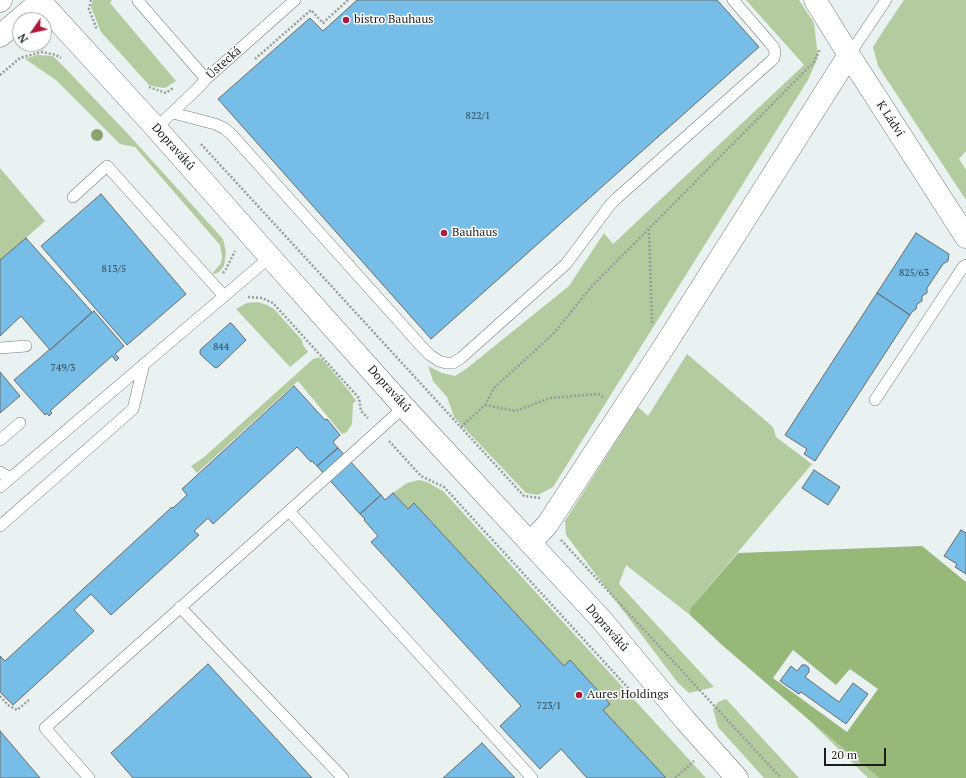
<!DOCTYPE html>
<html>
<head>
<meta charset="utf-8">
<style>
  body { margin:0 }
  #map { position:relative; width:966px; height:778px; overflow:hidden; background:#e9f1f1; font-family:"PT Serif",serif }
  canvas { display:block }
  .north { position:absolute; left:12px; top:12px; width:40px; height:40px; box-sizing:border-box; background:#fff; border:1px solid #a4a5a5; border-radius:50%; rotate:236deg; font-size:11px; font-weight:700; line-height:16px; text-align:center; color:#1c1e1e }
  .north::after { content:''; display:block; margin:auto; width:14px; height:18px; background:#ae1a3d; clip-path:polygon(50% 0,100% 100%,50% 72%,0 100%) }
  .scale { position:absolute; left:824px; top:748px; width:62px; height:18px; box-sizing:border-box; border:2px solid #1c1e1e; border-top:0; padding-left:5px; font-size:12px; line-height:14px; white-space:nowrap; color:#1c1e1e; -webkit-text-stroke:3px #fff; paint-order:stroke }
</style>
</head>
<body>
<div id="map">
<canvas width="966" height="778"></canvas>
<div class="north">N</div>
<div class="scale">20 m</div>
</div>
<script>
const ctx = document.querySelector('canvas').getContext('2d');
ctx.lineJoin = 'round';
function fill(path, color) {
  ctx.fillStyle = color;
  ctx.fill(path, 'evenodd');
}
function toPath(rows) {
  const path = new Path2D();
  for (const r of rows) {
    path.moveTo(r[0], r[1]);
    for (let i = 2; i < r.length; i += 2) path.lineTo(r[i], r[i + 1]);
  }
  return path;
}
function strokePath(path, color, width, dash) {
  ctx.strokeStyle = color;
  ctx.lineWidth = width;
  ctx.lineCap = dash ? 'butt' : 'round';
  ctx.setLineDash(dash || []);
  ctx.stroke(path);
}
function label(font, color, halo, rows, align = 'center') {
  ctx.font = font + ' "PT Serif",serif';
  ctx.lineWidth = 3;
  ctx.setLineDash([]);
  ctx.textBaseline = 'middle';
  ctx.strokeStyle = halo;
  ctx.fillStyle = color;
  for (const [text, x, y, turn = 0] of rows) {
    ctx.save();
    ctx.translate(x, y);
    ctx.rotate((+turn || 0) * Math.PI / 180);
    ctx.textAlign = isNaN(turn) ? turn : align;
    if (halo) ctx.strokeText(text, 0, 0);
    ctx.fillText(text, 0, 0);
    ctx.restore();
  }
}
const green = toPath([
  [93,0,112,0,110,3,176,81,165,88,157,87,149,85,101,32,91,7],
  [746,0,799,0,814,23,818,57,808,80,553,487,538,495,526,493,454,417,447,397,433,381,428,366,442,373,455,376,466,369,569,286,604,233,613,244,804,65],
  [904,0,966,0,966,151,959,159,966,170,966,200,878,66,873,47,885,28],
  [37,55,53,56,66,69,129,135,223,239,226,252,224,266,219,272,214,274,212,274,221,263,222,256,220,245,135,147,120,144,56,80,25,59],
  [0,168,45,221,0,261],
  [258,302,267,305,274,309,302,340,303,345,308,352,290,367,236,309,247,303],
  [687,354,773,427,776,437,812,464,690,609,690,615,626,565,619,584,714,687,689,693,678,683,566,535,565,521,638,407,648,416],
  [316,358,320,358,323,360,350,392,356,401,353,403,352,424,347,432,342,434,298,381,197,473,191,466,203,458,313,359],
  [419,480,427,482,443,491,706,778,666,778,603,710,610,704,570,661,564,666,414,503,408,509,393,493,407,483],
  [726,699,799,778,764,778,718,727,713,709,718,702],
  [809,720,879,778,868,778]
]);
const forest = toPath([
  [922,546,966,582,966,778,879,778,809,720,722,645,690,615,690,609,738,553],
  [793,650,836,685,850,669,878,689,847,732,773,678]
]);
const building = toPath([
  [357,0,717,0,759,47,431,339,218,99,310,18,323,31,357,0],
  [101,194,186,294,127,345,41,246,101,194],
  [916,233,949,254,948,261,943,264,927,288,927,293,922,296,922,301,917,304,916,309,912,312,910,315,877,293,916,233],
  [26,238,92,312,50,350,21,316,0,336,0,260,26,238],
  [877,293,910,315,815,461,804,454,807,449,785,435,877,293],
  [94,311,124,346,115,354,119,358,116,361,112,356,50,411,52,413,49,416,47,413,45,415,14,380,50,349,50,350,94,311],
  [230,323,232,324,246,340,245,341,218,367,216,368,214,367,200,354,200,351,201,349,230,323],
  [0,372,20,396,0,413,0,372],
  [294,386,325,420,327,419,340,435,333,442,338,448,317,466,312,461,311,462,297,447,213,524,208,518,194,531,199,535,111,615,91,594,74,610,94,631,13,705,0,692,0,656,5,661,172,507,173,508,187,495,182,489,294,386],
  [338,448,381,495,360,514,317,466,338,448],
  [814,470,840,487,828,505,802,488,814,470],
  [393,493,408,509,414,503,564,666,570,660,610,704,603,710,666,778,587,778,561,749,540,769,500,726,521,706,371,542,378,536,364,520,365,519,360,514,381,495,385,500,393,493],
  [961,530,966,533,966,574,955,567,957,564,944,556,961,530],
  [208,664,312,778,133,778,111,753,208,664],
  [802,665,806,665,809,668,809,672,805,677,839,702,853,683,868,694,846,724,801,692,799,694,780,681,791,666,797,671,802,665],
  [0,731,40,778,0,778,0,731],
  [482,743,515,778,443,778,482,743]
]);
const path = toPath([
  [91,0,89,9,97,30],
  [255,59,311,10,323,23,348,0],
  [0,75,20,58,42,52,56,55,61,58],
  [149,87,166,93,173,88],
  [201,144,524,496,540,498],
  [649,229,652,324],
  [223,273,226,269,235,251],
  [248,297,262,298,273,303,359,398,361,411,368,418],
  [485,405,516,411,550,398,598,394,605,398],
  [461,427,485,405,494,388,553,334,592,286,814,62,820,49],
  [389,441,421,476,444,487,629,689],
  [561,540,781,778],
  [0,696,8,705,17,710,29,700],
  [675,778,694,761]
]);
const lane = toPath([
  [138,1,206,79],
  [849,55,886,0],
  [173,113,215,124,224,128,232,135,422,347,430,355,439,361,446,363,453,363,461,358,566,264,610,205,617,198,770,62,774,58,775,53,774,48,770,43,733,0],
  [156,128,198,88,206,79,295,0],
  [73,197,107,166,224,296],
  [0,348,26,346],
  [875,400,963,267,966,265],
  [0,440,20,423],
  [0,472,10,478],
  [0,487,270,257],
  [289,511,532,778],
  [0,526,133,409,144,364],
  [180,607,343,778],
  [89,778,45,728,289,511,404,407]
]);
const street = toPath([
  [39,0,156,128,270,257,404,407,600,618,685,720,737,778],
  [530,543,547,525,660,353,849,55]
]);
const secondary = toPath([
  [815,0,849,55,966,237],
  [0,1,1,0],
  [0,36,42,0]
]);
const trees = [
  [97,135]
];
const markers = [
  [346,20,4,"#ae1a3d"],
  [444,233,4,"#ae1a3d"],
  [579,695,4,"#ae1a3d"]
];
const numberNames = [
  ["822/1",478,116],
  ["813/5",114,269],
  ["825/63",914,273],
  ["844",221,347],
  ["749/3",63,368],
  ["723/1",549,706]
];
const poiNames = [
  ["bistro Bauhaus",354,20],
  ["Bauhaus",452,233],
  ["Aures Holdings",587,695]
];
const streetNames = [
  ["Ústecká",224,63,-42],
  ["K Ládví",890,119,57],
  ["Dopraváků",173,147,48],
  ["Dopraváků",389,389,48],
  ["Dopraváků",607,628,49]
];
fill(green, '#b4cba0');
fill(forest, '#97b879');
fill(building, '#76bee7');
strokePath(building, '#656a6d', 1);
strokePath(lane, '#767c7d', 12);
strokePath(street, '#767c7d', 23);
strokePath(secondary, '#767c7d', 23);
strokePath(path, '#969c9c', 2.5, [2, 2]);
strokePath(lane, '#fff', 11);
strokePath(street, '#fff', 22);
strokePath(secondary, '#fff', 22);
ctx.fillStyle = '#8ba36d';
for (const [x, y] of trees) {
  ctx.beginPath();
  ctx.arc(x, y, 6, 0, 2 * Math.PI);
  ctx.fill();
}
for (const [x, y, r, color] of markers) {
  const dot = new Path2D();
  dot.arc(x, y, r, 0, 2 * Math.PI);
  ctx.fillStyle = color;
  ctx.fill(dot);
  strokePath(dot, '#fff', 1.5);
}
label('10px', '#324650', null, numberNames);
label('12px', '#1c1e1e', '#fff', poiNames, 'left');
label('12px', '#1c1e1e', '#fff', streetNames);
</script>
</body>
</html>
